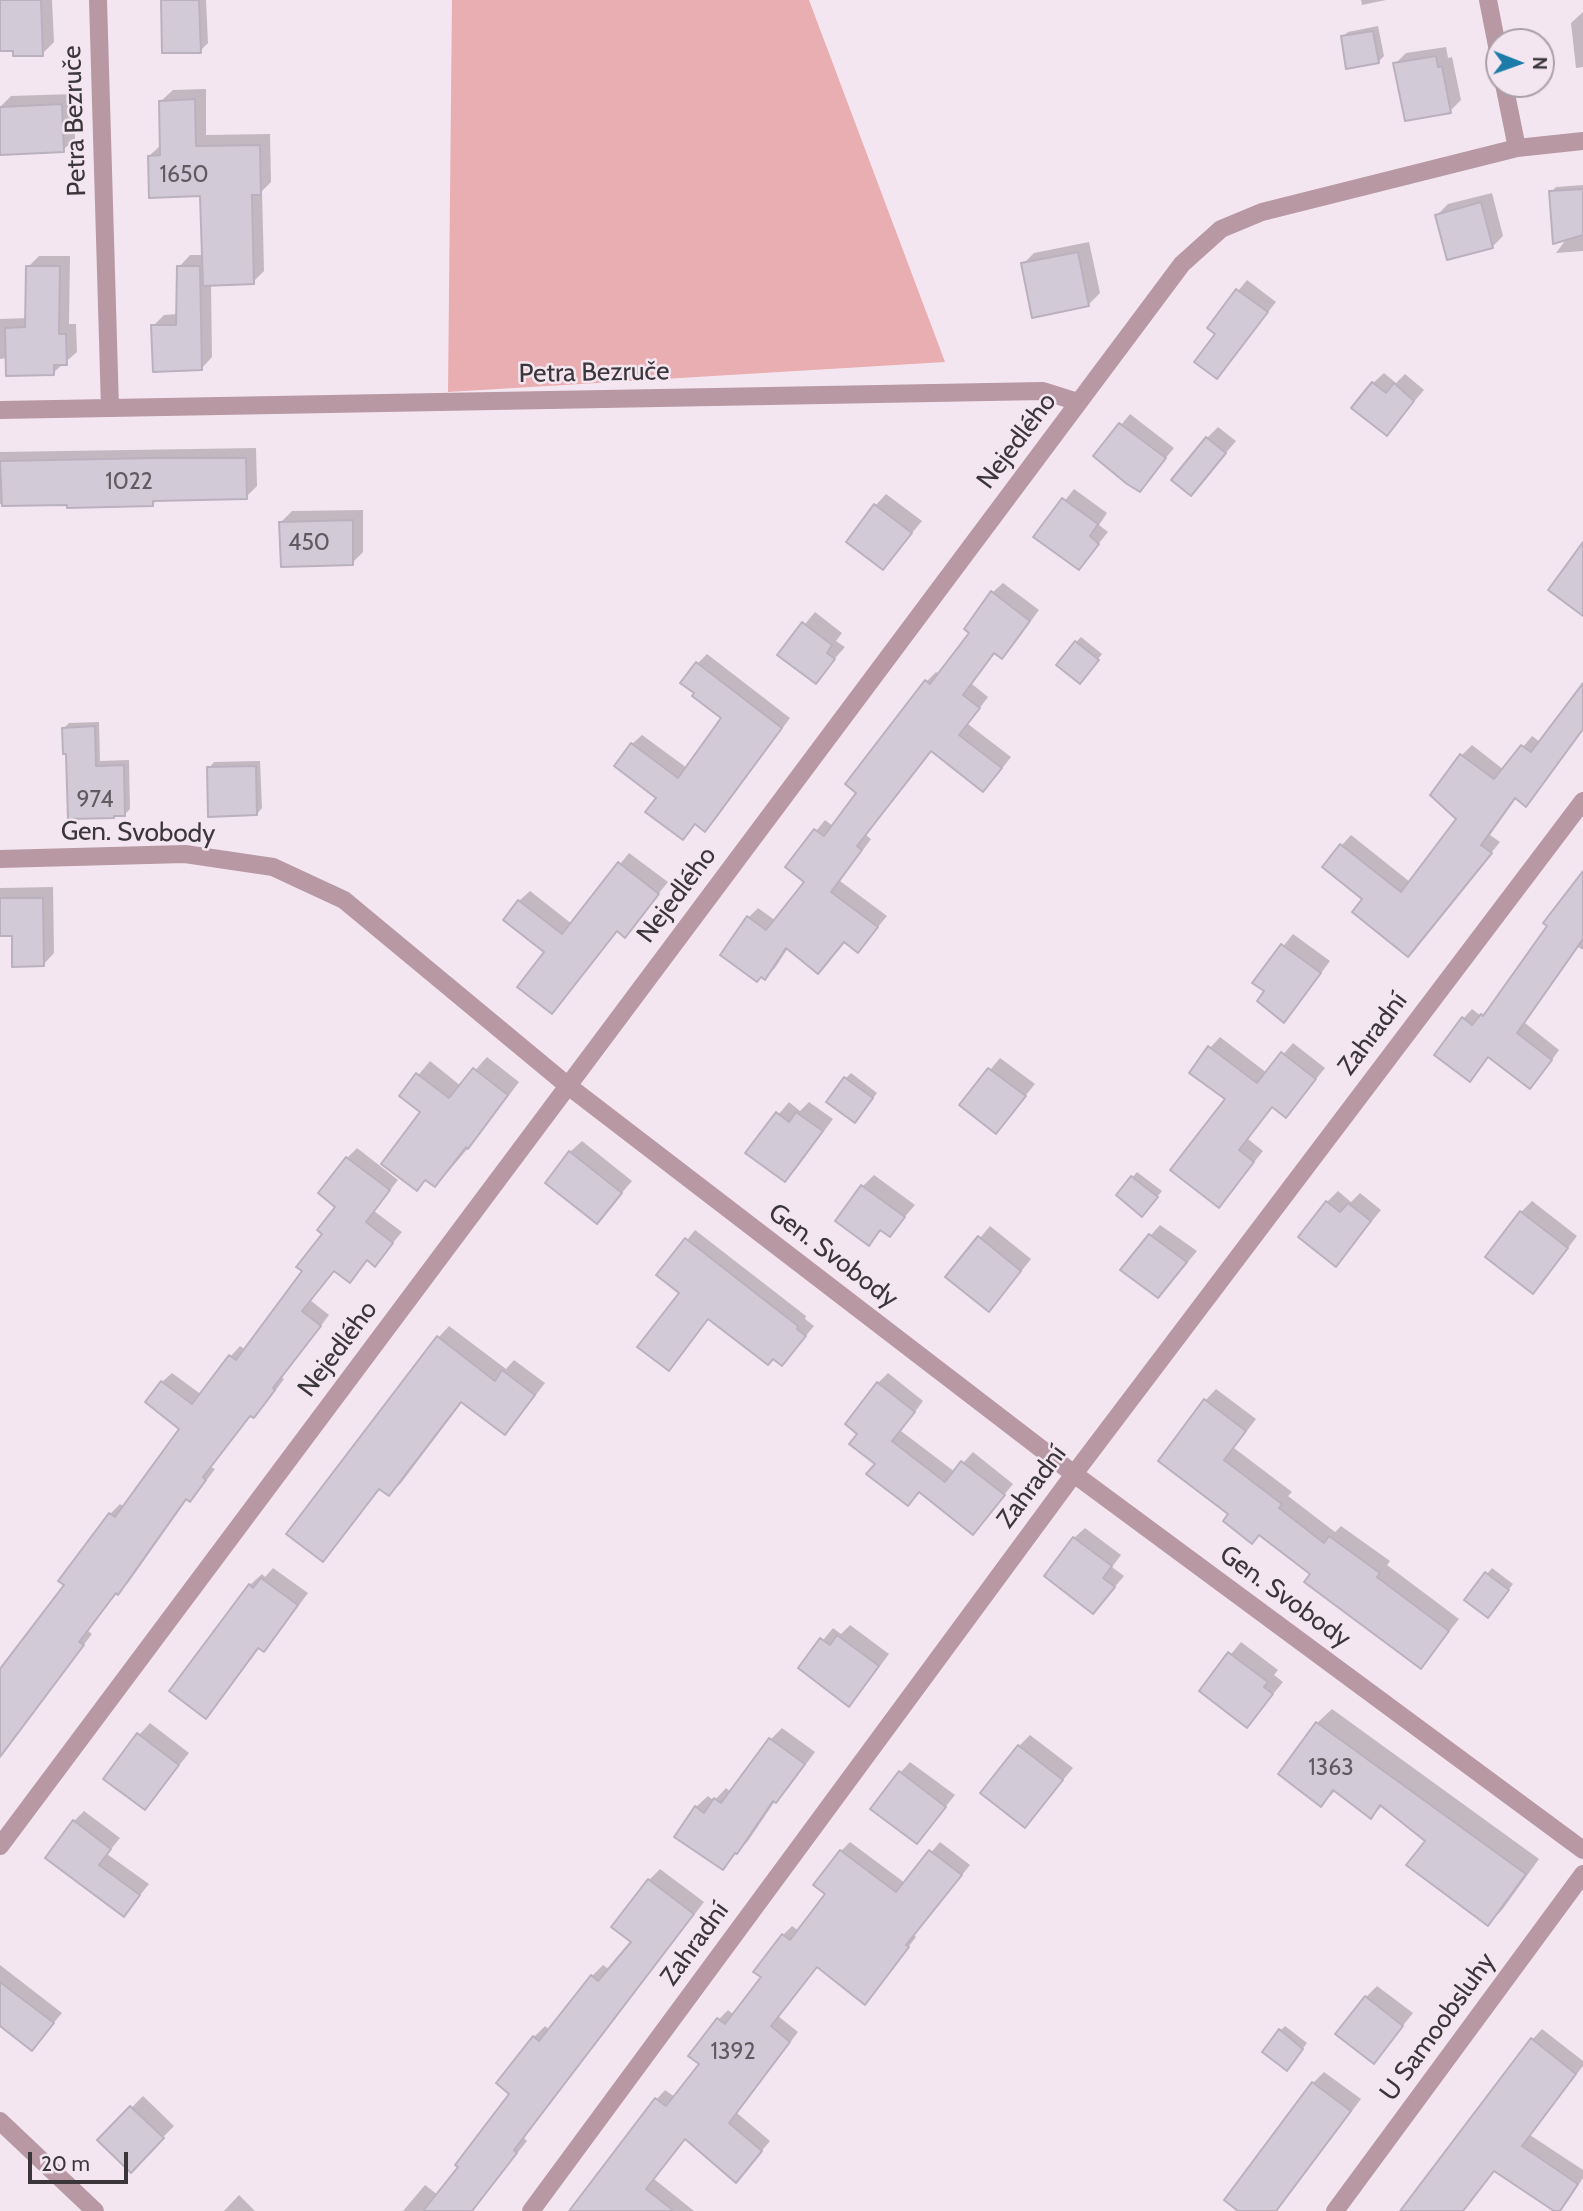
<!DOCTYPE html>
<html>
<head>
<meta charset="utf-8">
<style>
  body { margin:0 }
  #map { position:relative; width:1583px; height:2211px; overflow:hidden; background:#f4e6f0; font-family:Cabin,sans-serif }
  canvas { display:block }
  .north { position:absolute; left:1485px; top:28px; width:70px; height:70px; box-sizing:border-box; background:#f4e6f0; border:2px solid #aaa0a7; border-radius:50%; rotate:91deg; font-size:19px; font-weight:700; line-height:28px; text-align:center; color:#3b363a }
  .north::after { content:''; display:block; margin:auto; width:24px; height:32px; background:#1d7ba8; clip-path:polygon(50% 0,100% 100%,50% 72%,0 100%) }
  .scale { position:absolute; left:28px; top:2152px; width:100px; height:32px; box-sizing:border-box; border:4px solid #3b363a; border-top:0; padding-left:9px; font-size:21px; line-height:24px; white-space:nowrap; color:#3b363a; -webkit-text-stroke:5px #f4e6f0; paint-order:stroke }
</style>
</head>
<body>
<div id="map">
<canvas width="1583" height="2211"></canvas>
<div class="north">N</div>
<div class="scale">20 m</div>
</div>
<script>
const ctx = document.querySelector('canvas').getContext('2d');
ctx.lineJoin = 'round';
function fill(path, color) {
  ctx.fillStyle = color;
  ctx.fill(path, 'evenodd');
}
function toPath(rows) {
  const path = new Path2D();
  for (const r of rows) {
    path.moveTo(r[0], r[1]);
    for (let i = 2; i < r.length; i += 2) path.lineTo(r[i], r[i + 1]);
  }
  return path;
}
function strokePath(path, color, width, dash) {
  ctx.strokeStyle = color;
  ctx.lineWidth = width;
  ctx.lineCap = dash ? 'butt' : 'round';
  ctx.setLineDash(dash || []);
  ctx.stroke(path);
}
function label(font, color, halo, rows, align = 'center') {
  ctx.font = font + ' Cabin,sans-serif';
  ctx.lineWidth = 5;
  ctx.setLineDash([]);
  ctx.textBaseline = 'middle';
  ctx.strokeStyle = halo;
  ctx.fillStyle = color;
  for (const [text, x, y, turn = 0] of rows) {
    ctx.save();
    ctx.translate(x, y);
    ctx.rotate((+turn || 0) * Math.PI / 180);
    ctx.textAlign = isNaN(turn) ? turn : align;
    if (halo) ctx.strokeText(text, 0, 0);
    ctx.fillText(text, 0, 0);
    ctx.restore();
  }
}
const green = toPath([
  [452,0,809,0,945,362,448,392]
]);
const shadow = toPath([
  [0,0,52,0,54,42,42,54,0,50],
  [163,0,206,0,208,43,200,51],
  [1361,0,1386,0,1362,5],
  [1583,12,1583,67,1576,68,1571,23],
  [1378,26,1384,56,1378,62,1342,37,1348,32],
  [1446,47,1448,58,1452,57,1461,100,1450,111,1395,64,1406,53],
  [206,89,206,135,270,134,271,182,262,191,264,271,253,282,211,284,212,357,201,369,153,326,164,315,178,314,179,267,190,255,204,255,202,194,149,156,162,144,161,101,173,90],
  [73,94,75,139,63,150,0,107,11,96],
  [1583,185,1583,251,1556,253,1567,238,1551,192,1556,187],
  [1492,193,1503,236,1492,247,1437,215,1448,204],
  [1089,242,1100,293,1089,304,1023,264,1034,253],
  [39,256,70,256,69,324,76,324,77,352,53,373,7,358,0,359,0,319,27,318,28,267],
  [1247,280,1276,302,1217,377,1218,334,1209,327],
  [1384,373,1396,383,1405,374,1424,390,1386,434,1373,383],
  [1130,414,1174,448,1140,489,1096,456],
  [1218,427,1236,441,1191,494,1207,438],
  [256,448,257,486,246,497,158,499,152,505,0,504,0,452],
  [1074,489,1107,513,1099,525,1108,532,1079,568,1036,537],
  [886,494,922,521,883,568,875,506],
  [363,510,363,552,352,563,281,522,292,511],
  [1003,583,1039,610,1012,647,1002,657,996,652,972,684,988,697,968,724,1011,757,993,780,933,750,866,835,871,839,840,881,887,916,858,951,845,941,788,948,775,968,765,978,748,918,758,908,776,921,806,881,787,867,825,820,833,826,858,793,927,681,936,672,940,674,971,633,993,592],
  [815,612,842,633,836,641,845,647,815,681,780,654],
  [1081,637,1102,654,1084,677,1076,642],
  [707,654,790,718,715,820,705,829,696,823,683,838,658,798,632,744,642,735,687,768,723,717,698,663],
  [1583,685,1583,730,1535,795,1525,804,1517,797,1490,835,1500,842,1408,955,1365,898,1342,845,1351,835,1410,882,1459,819,1432,795,1462,755,1472,745,1504,770,1532,736,1540,742],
  [99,722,100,761,129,760,130,809,125,814,68,752,64,728,69,723],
  [260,761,262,808,257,814,209,768,214,762],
  [629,853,668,882,625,935,618,930,552,1012,546,952,519,901,530,891,572,924],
  [1583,871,1583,950,1578,947,1525,1023,1559,1050,1539,1078,1490,1056,1469,1080,1463,1019,1472,1009,1481,1016,1491,1006,1549,925],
  [53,887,54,953,43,965,13,934,0,935,0,888],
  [1293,934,1330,961,1294,1010,1284,1021,1266,991,1254,983],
  [1220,1037,1267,1073,1293,1043,1325,1068,1286,1116,1273,1106,1248,1139,1263,1151,1219,1206,1227,1099,1210,1048],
  [487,1057,519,1082,480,1134,447,1173,434,1185,427,1179,417,1189,422,1112,401,1096,430,1061,461,1086],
  [1000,1058,1035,1084,996,1132,961,1105],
  [851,1073,877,1093,860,1116,846,1078],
  [789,1102,800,1111,809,1102,833,1119,796,1169,785,1180,747,1152],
  [582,1141,632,1181,597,1222,570,1152],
  [357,1148,398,1180,374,1211,402,1232,375,1264,369,1259,350,1281,335,1269,310,1300,329,1315,282,1378,284,1379,264,1406,254,1416,252,1414,211,1467,215,1469,200,1489,190,1499,188,1498,128,1583,117,1592,88,1631,92,1634,0,1754,0,1672,66,1584,61,1581,110,1514,120,1504,125,1507,181,1429,162,1382,172,1373,202,1395,231,1356,240,1346,246,1350,304,1271,325,1234,337,1207,347,1158],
  [1137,1172,1162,1191,1147,1209,1118,1195],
  [874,1175,915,1205,889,1235,882,1230,868,1244,837,1221,863,1186],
  [1338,1191,1351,1202,1360,1193,1381,1210,1336,1265,1327,1202],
  [1532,1201,1577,1236,1544,1280,1521,1212],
  [1160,1225,1197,1251,1168,1286,1150,1236],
  [990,1226,1031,1259,1000,1298,948,1276],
  [695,1230,806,1316,805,1319,814,1326,790,1355,709,1318,677,1359,681,1292,659,1275],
  [449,1326,506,1369,514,1360,545,1383,516,1421,505,1432,463,1401,401,1483,389,1494,381,1488,323,1559,438,1338],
  [888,1373,923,1401,901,1431,955,1472,973,1452,1013,1484,973,1533,920,1491,908,1504,877,1463,859,1433,878,1383],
  [1216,1389,1256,1419,1234,1448,1292,1492,1288,1496,1335,1532,1341,1526,1390,1561,1387,1565,1459,1619,1421,1667,1312,1574,1230,1514,1205,1401],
  [1085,1528,1121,1555,1112,1567,1124,1576,1103,1601,1074,1538],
  [273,1568,308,1593,275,1638,264,1649,260,1647,217,1705,206,1716,250,1585,262,1574,265,1577],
  [1492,1568,1513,1584,1493,1610,1467,1599],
  [850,1625,889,1654,860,1693,849,1704,800,1668,833,1628,841,1634],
  [1241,1642,1278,1670,1274,1675,1283,1682,1247,1726,1201,1691],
  [1332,1709,1539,1859,1502,1910,1488,1924,1427,1840,1383,1805,1371,1817,1336,1790,1321,1805,1317,1723],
  [150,1723,189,1753,145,1808,139,1735],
  [782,1728,815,1752,787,1790,775,1801,748,1841,722,1868,696,1807,708,1796,714,1801,726,1788,731,1792,770,1740],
  [1030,1735,1073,1768,1025,1826,1019,1746],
  [910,1762,955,1795,917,1842,900,1773],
  [84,1811,120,1838,107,1854,149,1884,124,1915,74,1821],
  [850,1842,905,1883,940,1842,970,1865,914,1935,916,1937,865,2003,818,1965,778,2016,798,2032,737,2113,770,2141,745,2171,686,2137,654,2179,694,2211,578,2211,656,2100,665,2090,675,2097,702,2064,691,2056,719,2019,728,2010,734,2015,763,1977,783,1935,792,1926,799,1931,827,1894,841,1851],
  [660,1869,704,1902,524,2138,527,2141,471,2211,403,2211,425,2185,438,2195,512,2093,534,2037,545,2026,550,2030,592,1976,603,1965,610,1970,633,1941,649,1880],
  [0,1965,62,2013,32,2049,0,2023],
  [1377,1986,1413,2013,1374,2062,1366,1997],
  [1285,2026,1307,2043,1292,2063,1280,2031],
  [1542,2029,1583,2061,1583,2066,1530,2135,1583,2170,1583,2178,1568,2201,1557,2211,1495,2169,1463,2211,1403,2211,1532,2040],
  [1324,2072,1361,2099,1277,2211,1241,2211,1313,2083],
  [143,2096,174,2126,131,2170,100,2140],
  [239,2195,255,2211,224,2211]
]);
const building = toPath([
  [0,0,41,0,43,56,13,56,13,51,0,51,0,0],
  [161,0,199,0,201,53,162,53,161,0],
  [1373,31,1379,63,1346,69,1341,36,1373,31],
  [1436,56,1438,67,1442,66,1451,113,1405,121,1393,63,1436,56],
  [195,99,196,146,260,145,261,195,252,195,254,284,203,286,200,196,149,198,148,156,160,155,159,101,195,99],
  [62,104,64,152,0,155,0,107,62,104],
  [1583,189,1583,235,1553,244,1549,191,1583,189],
  [1481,202,1493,248,1447,260,1435,215,1481,202],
  [1078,252,1089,306,1032,318,1021,263,1078,252],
  [26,266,60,266,59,334,66,334,67,365,54,365,54,375,6,376,5,328,25,327,26,266],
  [177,266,200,266,202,370,153,372,151,325,176,325,177,266],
  [1236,289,1268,312,1217,379,1194,362,1215,334,1207,328,1236,289],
  [1372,382,1386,393,1394,383,1414,401,1387,436,1351,408,1372,382],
  [1119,423,1166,458,1140,492,1127,484,1093,456,1119,423],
  [1206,437,1226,453,1191,496,1171,480,1206,437],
  [152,458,246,458,247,499,153,501,153,506,67,508,67,505,2,506,0,461,152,458],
  [1062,498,1098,524,1090,536,1099,544,1079,570,1033,537,1062,498],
  [874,504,912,533,883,570,846,542,874,504],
  [353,520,353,565,281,567,279,522,353,520],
  [1583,542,1583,616,1548,590,1583,542],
  [991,591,1030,621,1002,659,994,653,963,695,980,708,959,735,1002,768,983,792,931,751,857,846,862,850,831,892,878,927,858,953,844,942,818,974,786,948,765,980,761,977,757,982,720,955,747,916,766,930,804,882,785,867,814,829,824,836,856,793,845,784,925,680,930,684,969,633,964,629,991,591],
  [802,622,832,645,827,653,835,659,816,684,777,655,802,622],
  [1075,641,1099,660,1080,684,1056,665,1075,641],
  [696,662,782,728,705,832,695,824,683,840,645,812,656,798,614,766,631,743,678,778,721,718,692,696,694,693,680,683,696,662],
  [1583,683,1583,729,1526,807,1515,798,1481,845,1492,853,1408,957,1352,912,1362,899,1322,867,1340,844,1401,892,1456,819,1430,795,1460,754,1494,779,1521,745,1531,752,1583,683],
  [95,726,96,766,124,765,125,816,114,816,114,818,68,819,66,754,63,754,62,728,95,726],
  [256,766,257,815,208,817,207,767,256,766],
  [618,862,659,894,625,938,617,931,552,1014,517,987,544,952,503,920,518,900,562,934,618,862],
  [1583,871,1583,939,1517,1033,1552,1060,1530,1089,1488,1057,1470,1082,1434,1055,1462,1017,1472,1025,1481,1014,1483,1016,1547,926,1543,923,1583,871],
  [0,898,43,898,44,966,12,967,12,936,0,936,0,898],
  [1281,944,1321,973,1284,1023,1257,1001,1264,991,1252,983,1281,944],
  [1208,1046,1257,1083,1281,1052,1316,1079,1286,1118,1272,1107,1239,1150,1254,1162,1219,1208,1170,1170,1225,1099,1189,1073,1208,1046],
  [473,1068,508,1095,468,1149,466,1147,435,1187,425,1180,417,1191,381,1164,420,1112,399,1096,416,1073,449,1098,473,1068],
  [988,1068,1026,1096,996,1134,959,1105,988,1068],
  [844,1077,873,1098,855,1123,826,1102,844,1077],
  [776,1112,789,1122,796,1112,823,1131,785,1182,745,1153,776,1112],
  [569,1151,622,1193,597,1224,545,1183,569,1151],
  [346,1157,390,1190,366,1222,393,1243,375,1267,367,1260,350,1283,334,1271,302,1311,321,1326,273,1388,275,1390,254,1418,250,1416,203,1477,206,1480,190,1502,186,1499,118,1595,116,1593,79,1642,84,1645,0,1757,0,1669,64,1585,58,1581,109,1513,115,1517,179,1429,145,1402,161,1381,192,1404,229,1355,236,1360,302,1271,296,1267,322,1234,317,1230,335,1207,318,1193,346,1157],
  [1131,1176,1158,1197,1142,1217,1116,1195,1131,1176],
  [861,1185,905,1217,890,1237,880,1230,869,1246,835,1221,861,1185],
  [1326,1201,1340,1212,1348,1203,1371,1221,1336,1267,1298,1237,1326,1201],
  [1520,1211,1568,1248,1533,1294,1485,1257,1520,1211],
  [1149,1234,1187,1262,1158,1298,1120,1270,1149,1234],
  [978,1236,1021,1271,989,1312,945,1277,978,1236],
  [685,1238,798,1326,797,1329,806,1336,782,1366,773,1359,768,1365,708,1319,669,1371,637,1347,679,1293,656,1275,685,1238],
  [437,1336,495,1381,502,1370,535,1395,505,1435,461,1402,389,1496,379,1489,323,1562,286,1534,437,1336],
  [877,1382,915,1412,892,1441,945,1482,961,1461,1005,1495,973,1535,919,1492,908,1506,866,1474,875,1464,849,1444,857,1434,845,1424,877,1382],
  [1204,1399,1246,1431,1224,1460,1282,1504,1279,1508,1324,1543,1329,1536,1380,1573,1377,1577,1449,1631,1421,1669,1304,1582,1310,1574,1259,1535,1252,1544,1223,1521,1228,1514,1158,1461,1204,1399],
  [1073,1537,1112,1566,1103,1578,1115,1587,1093,1614,1044,1576,1073,1537],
  [1485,1572,1509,1590,1488,1618,1464,1600,1485,1572],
  [261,1578,298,1605,264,1652,258,1648,206,1719,169,1691,249,1584,253,1588,261,1578],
  [837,1635,879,1666,849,1707,798,1668,820,1638,830,1645,837,1635],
  [1228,1652,1268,1682,1264,1687,1273,1694,1247,1728,1199,1691,1228,1652],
  [1316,1722,1526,1874,1488,1926,1406,1865,1425,1841,1380,1805,1371,1819,1333,1790,1321,1807,1278,1774,1316,1722],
  [137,1733,179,1765,145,1810,103,1779,137,1733],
  [769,1738,805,1764,776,1803,773,1801,737,1854,735,1853,723,1870,674,1837,695,1806,704,1813,714,1798,721,1803,769,1738],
  [1018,1745,1063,1780,1025,1828,980,1793,1018,1745],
  [899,1771,946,1807,917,1844,870,1809,899,1771],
  [73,1820,111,1849,99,1865,140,1895,124,1917,45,1858,73,1820],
  [840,1850,896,1892,929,1850,962,1875,906,1945,909,1947,865,2005,817,1967,771,2026,790,2042,729,2123,762,2151,736,2183,685,2139,646,2189,674,2211,569,2211,655,2098,666,2106,699,2064,688,2056,717,2018,725,2024,761,1977,753,1972,782,1934,790,1940,825,1894,813,1885,840,1850],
  [648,1879,694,1914,514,2150,517,2153,472,2211,423,2211,458,2167,455,2165,509,2094,496,2083,533,2036,539,2041,591,1975,598,1981,631,1942,611,1927,648,1879],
  [0,1982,54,2023,32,2051,0,2026,0,1982],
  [1365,1996,1403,2026,1374,2064,1335,2034,1365,1996],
  [1279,2029,1303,2049,1287,2071,1262,2052,1279,2029],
  [1531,2038,1576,2074,1522,2146,1578,2184,1560,2211,1554,2211,1494,2171,1463,2211,1400,2211,1531,2038],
  [1312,2082,1351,2111,1276,2211,1238,2211,1224,2200,1312,2082],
  [130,2106,164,2138,131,2173,97,2140,130,2106]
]);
const minor = toPath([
  [98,0,110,408],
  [1488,0,1499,56],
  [1504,84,1517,148,1583,141],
  [0,410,1043,391,1078,402],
  [0,859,185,854,273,867,344,900,567,1085,1074,1474,1583,1850],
  [0,1846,1182,264,1221,229,1262,212,1517,148],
  [0,2121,95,2211],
  [531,2211,1074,1474,1583,801],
  [1335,2211,1583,1874]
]);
const numberNames = [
  ["1650",184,175],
  ["1022",129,482],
  ["450",309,543],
  ["974",95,800],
  ["1363",1331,1768],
  ["1392",733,2052]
];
const streetNames = [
  ["Petra Bezruče",75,121,-92],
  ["Petra Bezruče",594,373,-1],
  ["Nejedlého",1017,441,-53],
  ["Gen. Svobody",138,833,1],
  ["Nejedlého",677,895,-53],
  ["Zahradní",1373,1034,-53],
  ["Gen. Svobody",833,1256,37],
  ["Nejedlého",338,1349,-53],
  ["Zahradní",1032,1487,-53],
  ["Gen. Svobody",1285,1597,36],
  ["Zahradní",695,1944,-54],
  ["U Samoobsluhy",1438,2027,-54]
];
fill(green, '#e8aeb1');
fill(shadow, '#0003');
fill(building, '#d2cad6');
strokePath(building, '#bab1be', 2);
strokePath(minor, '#b798a3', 18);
label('23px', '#615b61', null, numberNames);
label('26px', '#3b363a', '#f4e6f0', streetNames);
</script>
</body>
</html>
